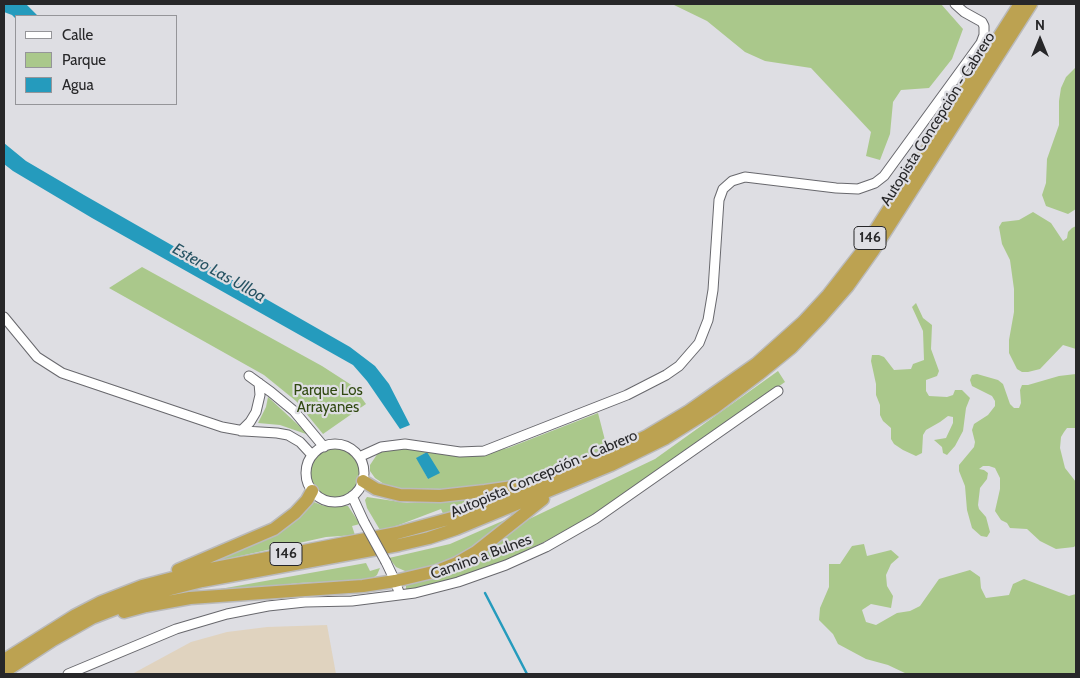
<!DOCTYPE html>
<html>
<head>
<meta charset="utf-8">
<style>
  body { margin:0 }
  #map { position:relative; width:1080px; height:678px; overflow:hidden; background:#dedee3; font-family:Cabin,sans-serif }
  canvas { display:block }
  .frame { position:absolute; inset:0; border:5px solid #272729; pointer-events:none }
  .legend { position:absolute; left:15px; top:15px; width:162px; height:90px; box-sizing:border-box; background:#dedee3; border:1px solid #959599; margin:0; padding:6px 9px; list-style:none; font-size:15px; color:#272729 }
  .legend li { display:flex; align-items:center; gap:10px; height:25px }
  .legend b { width:25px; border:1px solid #959599 }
  .north { position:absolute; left:1015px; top:15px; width:50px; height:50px; -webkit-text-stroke:4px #dedee3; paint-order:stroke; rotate:0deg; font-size:14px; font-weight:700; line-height:20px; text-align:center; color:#272729 }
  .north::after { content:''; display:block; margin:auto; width:18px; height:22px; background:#272729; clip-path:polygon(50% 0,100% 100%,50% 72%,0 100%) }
</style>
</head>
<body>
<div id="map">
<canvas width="1080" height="678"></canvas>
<div class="frame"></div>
<ul class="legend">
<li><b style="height:6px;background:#fff"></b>Calle</li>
<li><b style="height:14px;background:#aac88b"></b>Parque</li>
<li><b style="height:14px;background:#259bbd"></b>Agua</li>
</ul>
<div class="north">N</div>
</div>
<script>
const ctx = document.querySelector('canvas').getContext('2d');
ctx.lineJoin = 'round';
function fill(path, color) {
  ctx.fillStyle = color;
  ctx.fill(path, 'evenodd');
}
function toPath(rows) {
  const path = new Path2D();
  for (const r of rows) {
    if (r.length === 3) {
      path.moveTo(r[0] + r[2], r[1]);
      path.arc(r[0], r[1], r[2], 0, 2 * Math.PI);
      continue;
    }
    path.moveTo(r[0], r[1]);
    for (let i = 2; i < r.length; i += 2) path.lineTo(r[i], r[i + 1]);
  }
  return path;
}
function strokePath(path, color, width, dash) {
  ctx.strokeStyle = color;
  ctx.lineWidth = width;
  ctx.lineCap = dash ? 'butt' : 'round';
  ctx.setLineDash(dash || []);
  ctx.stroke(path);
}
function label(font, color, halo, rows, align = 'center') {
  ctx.font = font + ' Cabin,sans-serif';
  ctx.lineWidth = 4.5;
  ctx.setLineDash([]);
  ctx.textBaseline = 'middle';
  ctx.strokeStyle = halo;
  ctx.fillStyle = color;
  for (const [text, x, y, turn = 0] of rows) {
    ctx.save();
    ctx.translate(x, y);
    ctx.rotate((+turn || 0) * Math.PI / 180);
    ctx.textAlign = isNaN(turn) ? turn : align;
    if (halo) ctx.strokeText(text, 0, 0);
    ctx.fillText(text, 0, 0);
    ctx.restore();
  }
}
const industrial = toPath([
  [327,625,336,674,132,674,191,642,227,632,267,627]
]);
const green = toPath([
  [672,4,941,4,963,29,952,59,929,88,901,90,893,102,890,134,880,160,866,156,871,132,811,68,765,61,745,52,707,21],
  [1075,68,1076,209,1068,214,1046,206,1042,195,1046,183,1047,159,1059,125,1059,101,1061,88,1066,77],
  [1033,212,1051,223,1063,241,1067,238,1068,232,1072,228,1076,226,1076,349,1063,345,1040,369,1028,372,1022,372,1017,369,1009,353,1009,340,1014,312,1014,289,1010,260,1002,244,999,227,1002,222,1019,220],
  [142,267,322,366,353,386,366,404,323,434,296,401,264,375,109,288],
  [916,303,923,318,932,325,931,349,939,371,937,376,926,380,926,391,929,396,947,397,953,395,955,390,962,390,970,398,966,408,963,431,955,446,947,455,943,453,942,447,934,440,946,438,953,423,953,417,948,416,940,422,926,430,923,435,922,453,916,456,903,450,894,444,891,439,891,428,883,421,880,415,880,405,876,395,876,384,871,361,872,355,879,355,884,357,894,370,911,369,913,364,924,360,923,331,912,307],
  [778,371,785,382,599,512,546,541,500,563,454,579,406,591,406,585,413,582,453,573,462,569,525,521,655,459],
  [977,374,998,380,1003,384,1010,404,1014,408,1019,408,1021,403,1020,390,1022,385,1028,385,1059,376,1076,374,1076,428,1067,428,1064,432,1061,437,1060,448,1065,468,1076,482,1076,545,1074,547,1056,549,1040,541,1027,529,1010,528,1007,523,1001,520,995,511,1000,489,1000,478,995,468,989,466,983,466,979,469,984,470,988,473,987,479,980,488,978,505,979,509,986,517,990,532,987,537,981,536,972,528,967,510,965,486,959,471,959,465,974,447,975,442,972,430,974,424,988,415,995,406,995,401,992,396,972,386,970,380,972,375],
  [268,397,309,435,280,425,258,423,266,407],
  [598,413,607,448,519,482,444,489,390,488,375,478,370,471,370,465,378,453,391,449,402,447,473,456,508,448],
  [427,452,428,479,417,458],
  [335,473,25],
  [367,497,407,503,489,498,444,516,441,509,391,528,380,530,367,508,365,500],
  [311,501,324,506,348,506,360,524,352,526,355,535,326,537,213,562,247,547],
  [507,519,472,548,441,566,418,572,405,571,396,567,389,558,450,544],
  [864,544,867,556,891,550,899,557,891,564,886,575,887,586,893,596,891,608,871,604,862,610,866,622,876,625,897,613,910,611,920,606,939,579,970,570,980,577,981,588,986,598,1009,595,1013,584,1024,579,1069,596,1076,594,1076,674,907,674,888,665,866,659,838,644,833,634,819,620,820,608,829,587,829,564,840,564,852,546],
  [366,563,370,571,380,568,377,575,370,580,299,583,224,592,192,594]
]);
const water = toPath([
  [4,4,26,4,38,16,16,16,16,19,12,15,4,12],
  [4,143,26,161,84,195,350,347,375,366,389,384,410,425,400,429,367,381,353,365,92,218,13,171,4,164],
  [427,452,440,473,428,479,416,458]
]);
const stream = toPath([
  [485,593,527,674]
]);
const minor = toPath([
  [4,317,37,357,62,373,222,427,244,431,277,433,288,435,300,442,312,455],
  [249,376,271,392,294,411,324,447],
  [241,431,250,422,256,412,260,395,259,383],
  [335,473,29],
  [359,457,381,447,405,444,460,452,484,451,627,395,666,375,679,366,699,343,708,320,713,290,719,200,723,189,732,181,745,177,836,188,858,189,875,183,884,176,981,43,984,35,984,26,982,22,964,12,955,4],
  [352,496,364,522],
  [386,562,395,581,400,595],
  [68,674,176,629,227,614,268,606,305,602,352,601,415,593,458,582,506,565,546,547,595,519,778,391]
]);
const highway = toPath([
  [363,481,376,489,400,495,440,496,485,491,520,486],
  [178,570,274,529,295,513,307,500,312,491],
  [124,612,146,606,190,598,363,586,395,581,437,571,457,563,476,552,543,499],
  [4,660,74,616,101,602,142,586,200,571,397,533,452,518,597,460,647,436,689,411,756,364,803,322,828,295,860,254,1020,4],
  [4,672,53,640,92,618,159,592,202,581,399,545,429,538,456,529,611,465,666,438,714,408,759,374,791,348,820,318,848,286,873,251,1031,4]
]);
const minorBridge = toPath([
  [364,522,386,562]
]);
const shields = [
  [870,238,32],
  [286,554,32]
];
const shieldNames = [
  ["146",870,238],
  ["146",286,554]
];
const streetNames = [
  ["Autopista Concepción - Cabrero",938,119,-58],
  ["Autopista Concepción - Cabrero",544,474,-23],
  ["Camino a Bulnes",481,557,-20]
];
const parkNames = [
  ["Parque Los",328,391],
  ["Arrayanes",328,408]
];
const waterNames = [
  ["Estero Las Ulloa",219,273,29]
];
fill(industrial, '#e0d3bf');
fill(green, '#aac88b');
fill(water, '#259bbd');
strokePath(stream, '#259bbd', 2.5);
strokePath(minor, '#68686d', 11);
strokePath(highway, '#bababb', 15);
strokePath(minor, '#fff', 9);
strokePath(highway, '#bca251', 12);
strokePath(minorBridge, '#68686d', 11, []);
strokePath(minorBridge, '#fff', 9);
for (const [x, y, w] of shields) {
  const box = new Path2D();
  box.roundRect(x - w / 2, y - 11.5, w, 23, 4);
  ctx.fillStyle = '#dedee3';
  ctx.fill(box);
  strokePath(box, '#272729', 1);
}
label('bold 14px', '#272729', null, shieldNames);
label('15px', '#272729', '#dedee3', streetNames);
label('15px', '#314912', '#dedee3', parkNames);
label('italic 16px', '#265363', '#dedee3', waterNames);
</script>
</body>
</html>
